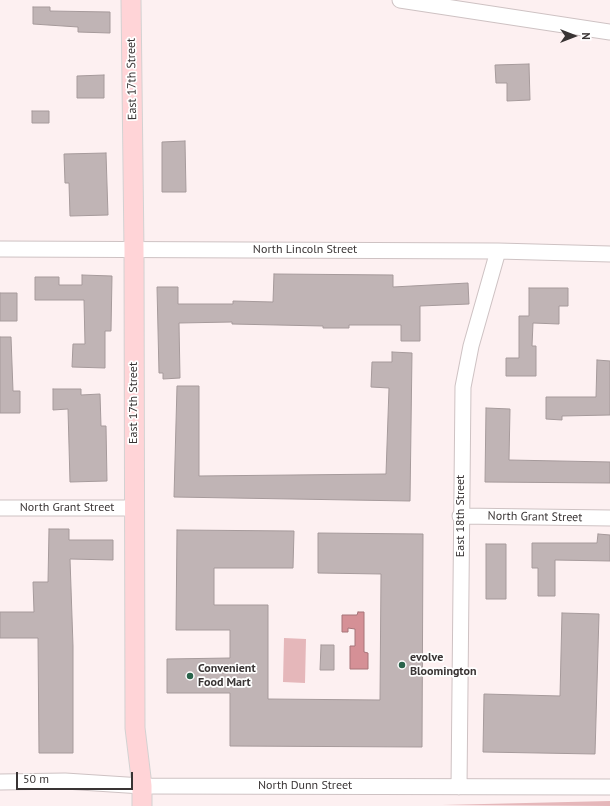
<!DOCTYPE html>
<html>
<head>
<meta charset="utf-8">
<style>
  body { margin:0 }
  #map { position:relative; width:610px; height:806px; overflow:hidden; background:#fdf0f1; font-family:"PT Sans",sans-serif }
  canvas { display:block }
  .north { position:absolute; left:554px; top:16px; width:40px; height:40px; -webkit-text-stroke:3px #fff; paint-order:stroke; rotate:90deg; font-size:11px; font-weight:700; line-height:16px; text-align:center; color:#393434 }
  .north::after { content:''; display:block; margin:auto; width:14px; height:18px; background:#393434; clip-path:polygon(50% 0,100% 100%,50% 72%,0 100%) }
  .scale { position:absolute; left:16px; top:772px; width:117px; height:18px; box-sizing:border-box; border:2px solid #393434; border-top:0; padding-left:5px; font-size:12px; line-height:14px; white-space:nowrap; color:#393434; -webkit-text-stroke:3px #fff; paint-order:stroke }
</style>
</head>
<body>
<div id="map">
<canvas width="610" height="806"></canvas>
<div class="north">N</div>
<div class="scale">50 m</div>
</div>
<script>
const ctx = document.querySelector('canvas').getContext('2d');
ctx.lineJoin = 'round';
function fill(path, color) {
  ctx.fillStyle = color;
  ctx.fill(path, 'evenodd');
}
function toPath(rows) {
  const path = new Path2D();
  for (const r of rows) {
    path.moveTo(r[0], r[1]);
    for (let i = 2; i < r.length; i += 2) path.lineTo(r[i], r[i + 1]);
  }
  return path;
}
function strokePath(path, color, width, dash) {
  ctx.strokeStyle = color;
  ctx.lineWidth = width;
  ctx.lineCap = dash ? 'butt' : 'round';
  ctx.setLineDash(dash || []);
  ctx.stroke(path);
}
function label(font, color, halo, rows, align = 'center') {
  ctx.font = font + ' "PT Sans",sans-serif';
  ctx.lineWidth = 3.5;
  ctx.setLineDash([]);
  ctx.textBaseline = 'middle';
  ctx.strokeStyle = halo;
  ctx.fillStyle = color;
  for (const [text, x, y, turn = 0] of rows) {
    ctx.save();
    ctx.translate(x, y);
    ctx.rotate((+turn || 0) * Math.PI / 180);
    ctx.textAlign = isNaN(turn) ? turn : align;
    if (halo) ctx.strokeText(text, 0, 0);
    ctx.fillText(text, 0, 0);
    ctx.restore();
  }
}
const green = toPath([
  [284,638,306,639,305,683,283,682],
  [610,801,610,806,442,805]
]);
const water = toPath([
  [358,612,364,612,364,652,368,653,368,669,350,669,350,646,355,646,355,629,348,628,348,632,342,632,342,615,357,615,358,612]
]);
const building = toPath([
  [33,7,50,7,50,11,110,12,110,33,78,32,78,27,33,24,33,7],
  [529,64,530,100,507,101,507,83,496,83,495,65,529,64],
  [104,75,104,98,77,98,77,76,104,75],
  [32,111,49,111,49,123,32,123,32,111],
  [185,141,186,192,162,192,162,142,185,141],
  [106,153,108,215,70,216,69,183,65,183,64,154,106,153],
  [274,274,393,275,393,287,468,283,469,304,420,306,420,341,401,341,401,325,349,325,349,328,323,328,323,326,232,324,232,322,179,323,180,378,163,379,163,373,159,373,157,287,178,287,178,304,233,304,233,301,273,302,274,274],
  [82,275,112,276,111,331,105,331,105,368,72,367,73,344,85,344,84,300,35,300,35,277,59,277,59,285,82,285,82,275],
  [529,288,568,288,568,306,559,306,559,324,533,323,532,346,536,346,536,376,506,376,506,358,519,358,519,316,529,316,529,288],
  [0,293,17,293,17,321,0,321,0,293],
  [0,337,11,337,13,391,20,391,20,413,0,413,0,337],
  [392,352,412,353,410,501,174,497,177,386,199,386,199,476,386,474,389,388,371,387,372,362,392,362,392,352],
  [597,360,610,361,610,415,562,416,562,420,546,419,546,397,596,397,597,360],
  [53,389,81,389,81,395,100,394,101,426,106,426,107,481,70,482,68,409,53,410,53,389],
  [486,408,510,409,509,460,610,462,610,483,485,482,486,408],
  [49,529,69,529,69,540,113,540,113,560,70,559,73,646,73,753,39,753,38,638,0,638,0,612,34,612,33,582,48,582,49,529],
  [177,530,294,531,293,568,214,568,214,605,268,605,268,699,380,700,381,574,318,573,318,533,423,534,422,747,230,746,230,693,167,693,167,659,230,658,230,630,176,630,177,530],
  [598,534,610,535,610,561,555,560,555,596,538,596,538,568,532,568,532,543,597,543,598,534],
  [486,544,506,544,506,599,486,599,486,544],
  [562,613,599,614,595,754,483,752,484,694,560,696,562,613],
  [321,645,334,645,334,670,320,670,321,645]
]);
const minor = toPath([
  [400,0,610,32],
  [0,249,498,251,610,254],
  [0,508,134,508],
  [460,516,610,518],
  [0,782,65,781,142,786,610,787],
  [459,787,463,387,471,346,498,251]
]);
const major = toPath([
  [131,0,134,250,135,728,142,786,142,806]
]);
const markers = [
  [402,665,4,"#2a634b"],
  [190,676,4,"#2a634b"]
];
const streetNames = [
  ["East 17th Street",132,79,-91],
  ["North Lincoln Street",305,250],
  ["East 17th Street",134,403,-90],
  ["North Grant Street",67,508],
  ["East 18th Street",461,516,-90],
  ["North Grant Street",535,517,1],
  ["North Dunn Street",305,786]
];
const poiNames = [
  ["evolve",410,658],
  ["Bloomington",410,672],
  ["Convenient",198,669],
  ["Food Mart",198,683]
];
fill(green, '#e5b7ba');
fill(water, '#d59096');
strokePath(water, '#a67479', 1);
fill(building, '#c0b4b5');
strokePath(building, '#a69a9b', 1);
strokePath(minor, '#cec2c3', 17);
strokePath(major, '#d3d2d2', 21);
strokePath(minor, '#fff', 15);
strokePath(major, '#ffd4d7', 19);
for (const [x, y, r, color] of markers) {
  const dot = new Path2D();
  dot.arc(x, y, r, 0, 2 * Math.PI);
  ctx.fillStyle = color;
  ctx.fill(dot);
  strokePath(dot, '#fff', 1.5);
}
label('12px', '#393434', '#fff', streetNames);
label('bold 12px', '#393434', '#fff', poiNames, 'left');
</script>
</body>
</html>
